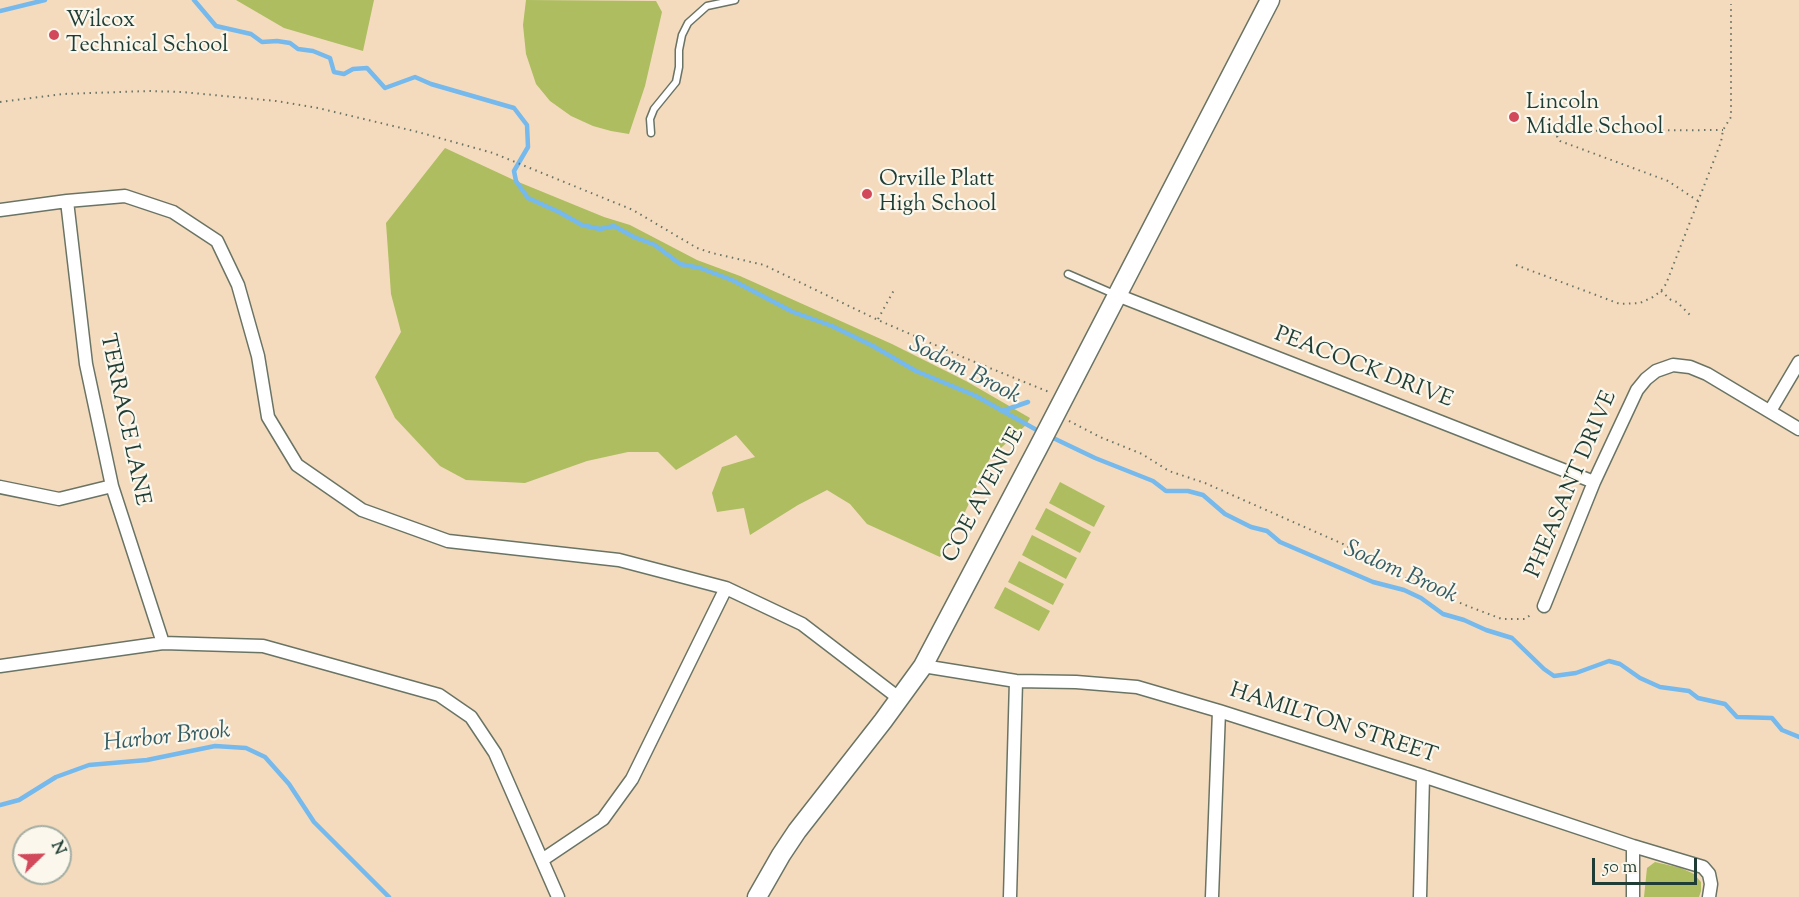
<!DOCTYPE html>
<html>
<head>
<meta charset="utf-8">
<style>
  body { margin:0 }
  #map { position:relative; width:1799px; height:897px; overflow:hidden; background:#f4dbbe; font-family:"Sorts Mill Goudy",serif }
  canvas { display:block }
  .north { position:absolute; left:12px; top:825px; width:60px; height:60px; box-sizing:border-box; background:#fbf7ec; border:2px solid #a3ada2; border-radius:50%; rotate:67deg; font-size:16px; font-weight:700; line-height:24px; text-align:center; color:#1f3d34 }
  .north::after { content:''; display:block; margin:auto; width:21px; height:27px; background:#d1495b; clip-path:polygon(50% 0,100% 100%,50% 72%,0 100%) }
  .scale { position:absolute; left:1592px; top:858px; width:105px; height:27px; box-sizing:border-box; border:3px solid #1f3d34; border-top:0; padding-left:8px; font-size:18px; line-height:21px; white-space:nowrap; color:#1f3d34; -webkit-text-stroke:4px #fbf7ec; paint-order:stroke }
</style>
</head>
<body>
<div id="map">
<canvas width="1799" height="897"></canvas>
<div class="north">N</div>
<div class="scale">50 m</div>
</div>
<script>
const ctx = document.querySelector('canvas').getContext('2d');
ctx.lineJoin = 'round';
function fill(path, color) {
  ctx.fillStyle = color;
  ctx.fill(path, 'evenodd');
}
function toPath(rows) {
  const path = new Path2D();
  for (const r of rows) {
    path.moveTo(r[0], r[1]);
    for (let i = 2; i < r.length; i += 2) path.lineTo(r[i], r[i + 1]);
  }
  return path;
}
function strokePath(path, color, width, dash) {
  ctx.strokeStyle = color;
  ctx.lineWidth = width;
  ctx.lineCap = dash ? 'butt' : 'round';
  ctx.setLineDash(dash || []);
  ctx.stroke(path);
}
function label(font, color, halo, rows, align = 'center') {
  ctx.font = font + ' "Sorts Mill Goudy",serif';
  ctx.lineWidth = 4.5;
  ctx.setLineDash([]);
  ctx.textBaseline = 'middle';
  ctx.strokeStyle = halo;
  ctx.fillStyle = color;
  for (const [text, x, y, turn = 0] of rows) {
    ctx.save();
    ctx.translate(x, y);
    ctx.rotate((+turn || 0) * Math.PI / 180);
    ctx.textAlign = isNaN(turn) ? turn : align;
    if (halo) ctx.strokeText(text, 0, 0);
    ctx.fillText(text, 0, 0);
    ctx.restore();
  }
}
const green = toPath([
  [236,0,374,0,363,51,284,28],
  [526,0,656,1,662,12,645,86,629,134,611,131,593,126,571,116,550,101,536,84,526,54,523,25],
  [445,148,516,181,604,217,630,225,697,260,740,276,892,344,966,381,1030,418,1026,425,990,458,959,525,940,557,867,524,850,504,827,490,798,505,750,535,744,508,717,512,712,493,722,467,755,457,736,435,676,470,658,452,628,452,587,461,525,483,466,480,440,466,395,418,375,377,401,332,391,294,386,223],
  [1060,482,1105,506,1094,527,1049,503],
  [1046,508,1091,532,1080,553,1035,529],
  [1032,535,1077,558,1066,579,1022,555],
  [1019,561,1064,584,1053,605,1008,582],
  [1005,587,1050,611,1039,631,994,608],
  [1655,862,1681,868,1694,874,1701,882,1701,891,1699,897,1644,897,1647,868]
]);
const stream = toPath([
  [194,0,216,26,251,34,262,42,277,41,290,43,298,49,313,51,330,58,334,72,344,74,353,69,367,68,385,88,415,77,431,84,514,108,527,125,528,147,514,171,516,181,528,198,559,212,582,225,600,229,614,226,634,237,655,245,680,264,700,268,732,280,793,312,832,326,873,346,916,371,976,396,1042,433],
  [0,11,45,0],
  [1002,411,1028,402],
  [1049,436,1095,458,1153,481,1166,491,1188,491,1203,495,1225,514,1251,527,1267,531,1280,542,1373,582,1404,590,1421,598,1443,614,1464,620,1486,630,1512,638,1544,669,1554,676,1576,673,1609,661,1620,664,1640,678,1660,687,1689,691,1698,698,1725,704,1737,717,1772,718,1782,730,1799,737],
  [0,805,19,800,56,777,89,765,147,760,215,746,246,748,265,757,289,784,314,822,389,897]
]);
const path = toPath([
  [0,102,63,94,149,91,182,92,276,101,318,108,418,132,493,153,633,210,697,248,712,253,764,265,878,320,965,358,1049,392],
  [1698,201,1668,181,1560,141,1557,137,1559,133,1565,131,1723,130],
  [1516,265,1620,304,1640,303,1653,297,1661,291,1666,284,1721,142,1723,130,1731,117,1731,4],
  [1661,291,1671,300,1677,302,1690,315],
  [878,319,894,290],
  [1069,421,1100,437,1142,454,1169,471,1205,483,1343,544,1427,589,1470,607,1502,619,1525,619,1533,613]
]);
const lane = toPath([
  [651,133,650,119,654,109,676,82,679,67,679,50,682,35,688,23,707,6,735,0],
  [1068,274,1114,294]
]);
const street = toPath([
  [67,201,86,364,112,486,163,643],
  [0,210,67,201,125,196,173,212,217,241,238,285,258,356,268,417,297,465,362,510,448,541,619,560,726,588,802,624,900,699],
  [1117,295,1594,482],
  [1770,411,1799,362],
  [0,487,59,499,112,486],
  [1544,606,1594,482,1637,390,1646,379,1656,371,1673,365,1690,367,1707,374,1799,429],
  [0,666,163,643,263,646,439,695,471,717,495,753,558,897],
  [923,666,1016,681,1076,682,1137,687,1219,711,1423,776,1633,846,1703,867,1709,874,1711,884,1709,897],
  [542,860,603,819,632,779,726,588],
  [1010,897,1016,681],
  [1212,897,1219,711],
  [1420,897,1423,776],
  [1633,897,1633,846]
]);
const secondary = toPath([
  [757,897,781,855,797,831,883,721,923,666,1038,448,1270,0]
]);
const markers = [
  [54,35,6,"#d1495b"],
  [1514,117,6,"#d1495b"],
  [867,194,6,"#d1495b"]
];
const poiNames = [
  ["Wilcox",66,22],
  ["Technical School",66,47],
  ["Lincoln",1526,104],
  ["Middle School",1526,129],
  ["Orville Platt",879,181],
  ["High School",879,206]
];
const streetNames = [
  ["PEACOCK DRIVE",1363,369,21],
  ["TERRACE LANE",123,420,78],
  ["PHEASANT DRIVE",1573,485,-67],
  ["COE AVENUE",985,496,-62],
  ["HAMILTON STREET",1333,725,18]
];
const waterNames = [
  ["Sodom Brook",964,372,27],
  ["Sodom Brook",1400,574,24],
  ["Harbor Brook",167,739,-6]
];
fill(green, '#adbd60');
strokePath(stream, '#76b9ec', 4.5);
strokePath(lane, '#6a7464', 9);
strokePath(street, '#6a7464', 15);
strokePath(secondary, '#6a7464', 21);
strokePath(path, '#6a7464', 2, [1.5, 4.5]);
strokePath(lane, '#fff', 6);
strokePath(street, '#fff', 12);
strokePath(secondary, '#fff', 18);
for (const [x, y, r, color] of markers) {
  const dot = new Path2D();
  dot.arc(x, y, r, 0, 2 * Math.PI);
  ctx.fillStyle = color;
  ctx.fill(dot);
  strokePath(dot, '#fbf7ec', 2);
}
label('22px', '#1f3d34', '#fbf7ec', poiNames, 'left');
label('22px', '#1f3d34', '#fbf7ec', streetNames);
label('italic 24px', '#355c62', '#fbf7ec', waterNames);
</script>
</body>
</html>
